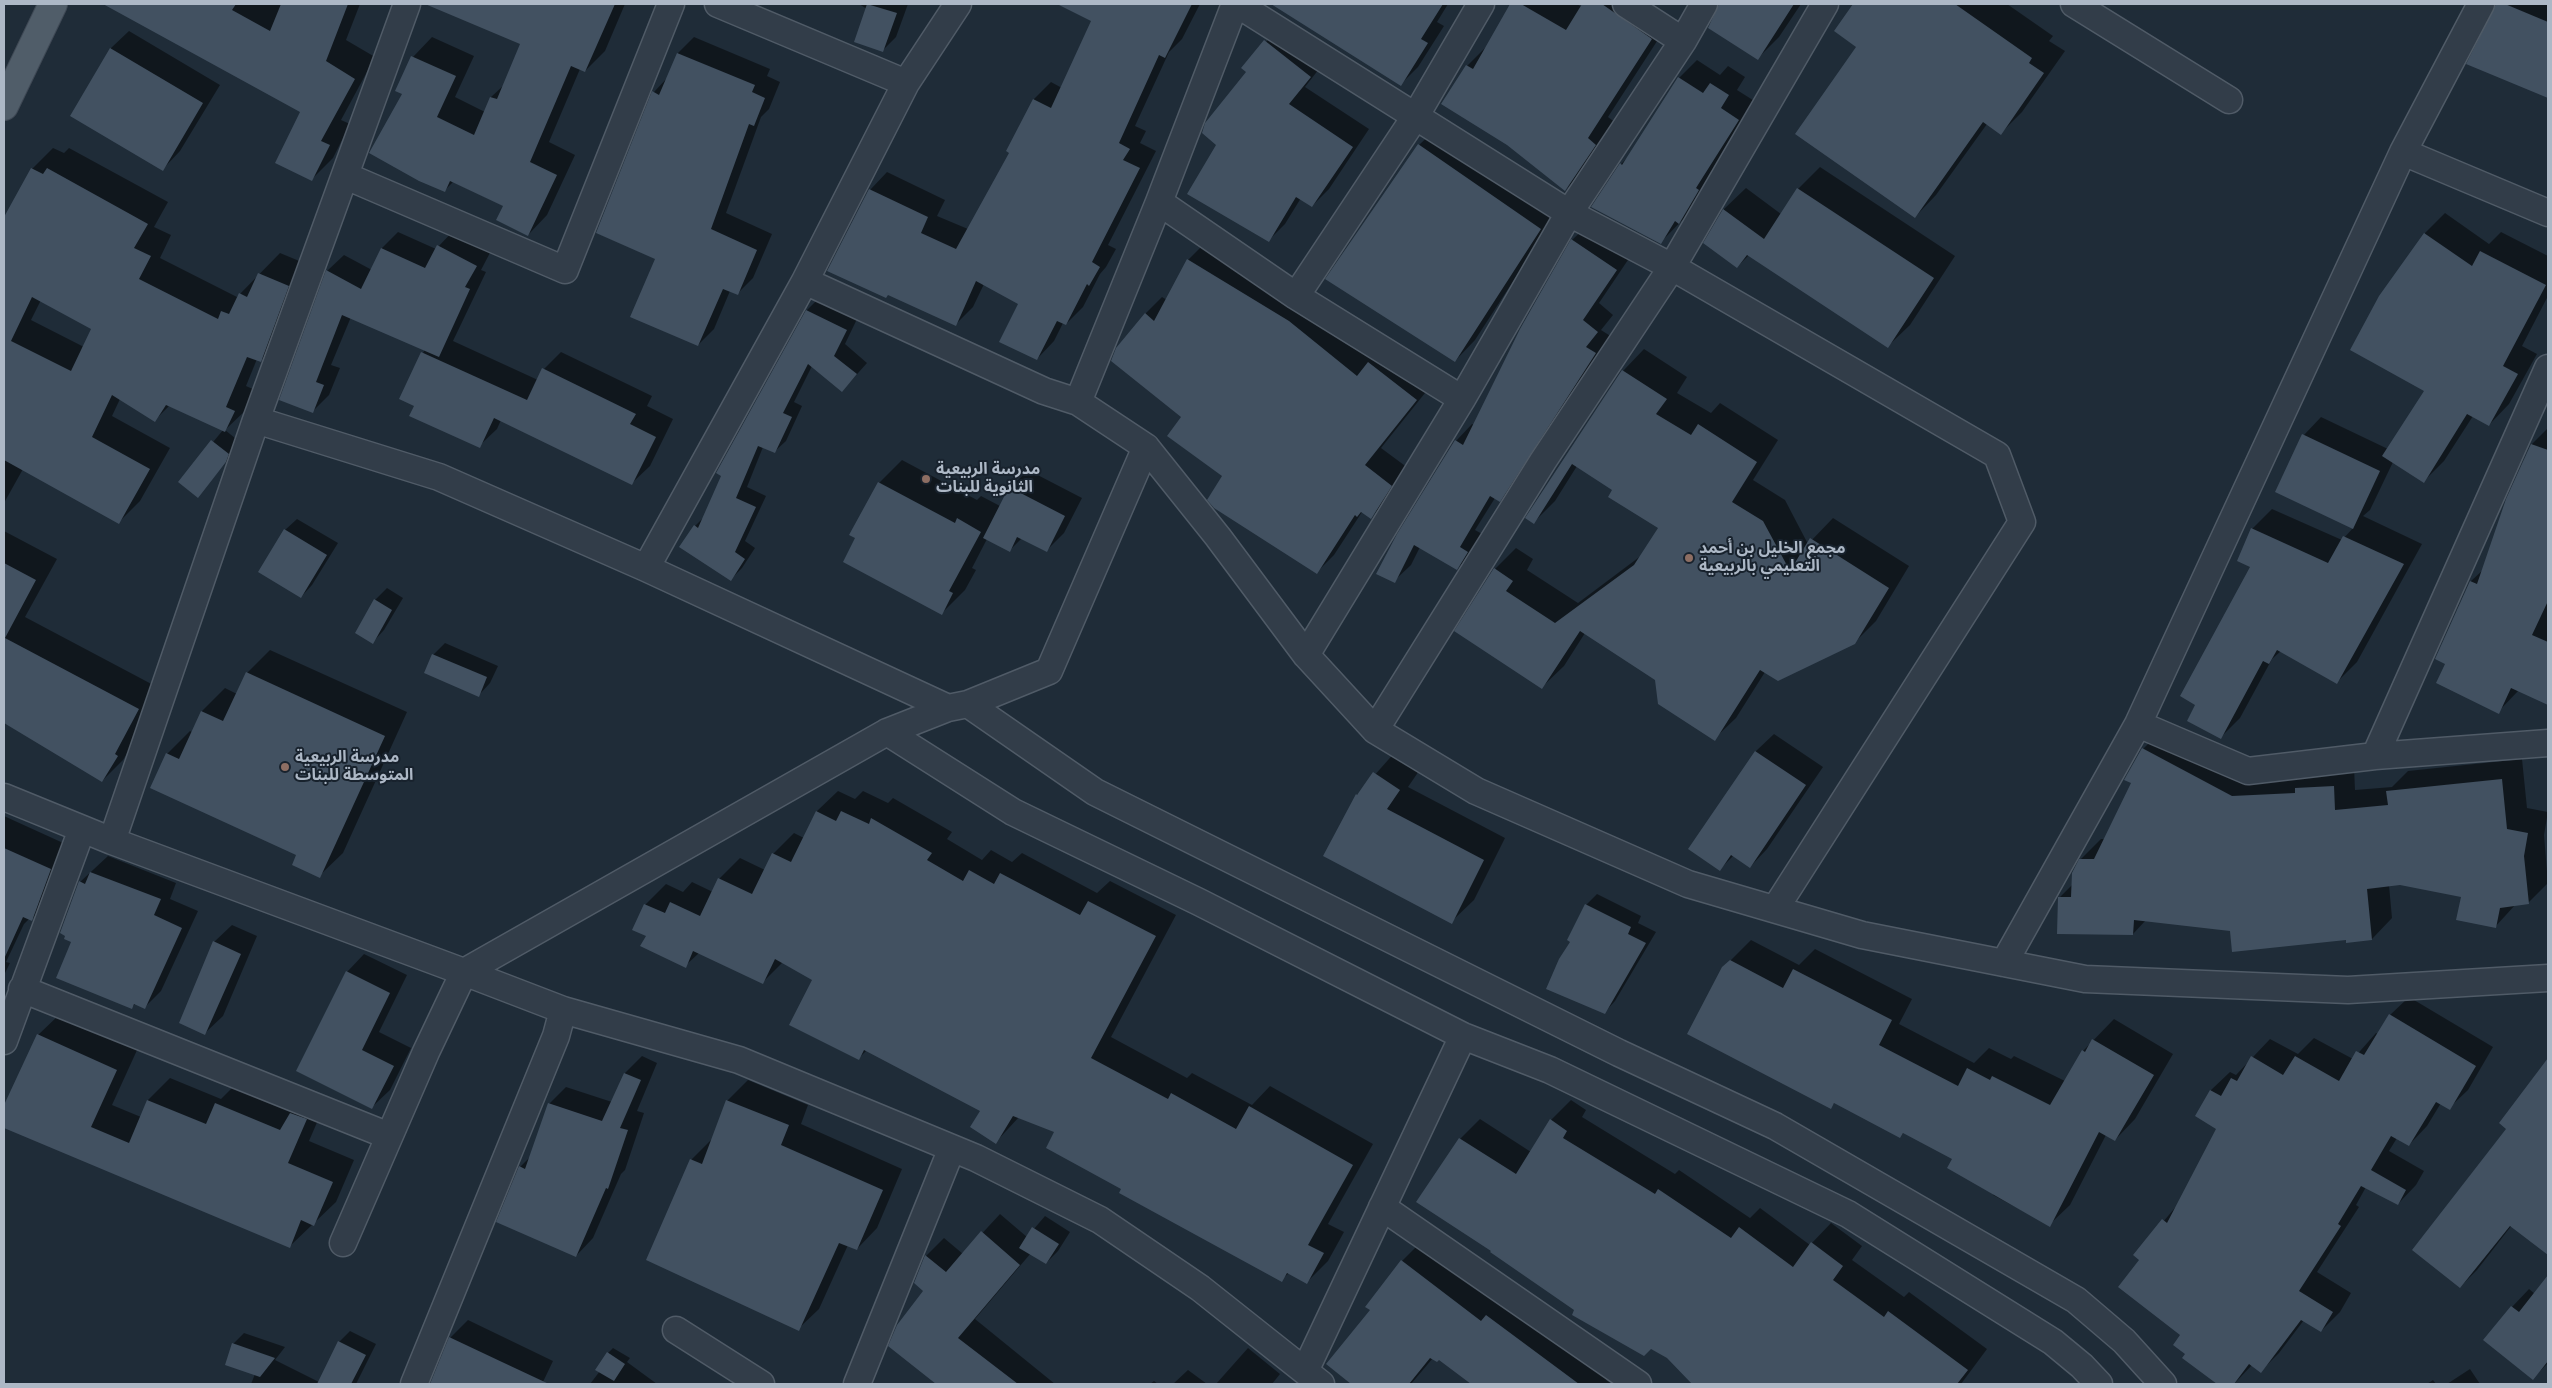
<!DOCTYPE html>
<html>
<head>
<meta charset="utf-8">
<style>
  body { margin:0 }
  #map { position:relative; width:2552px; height:1388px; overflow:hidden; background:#1f2c38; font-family:Roboto,sans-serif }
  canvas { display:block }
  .frame { position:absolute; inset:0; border:5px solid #adb8c6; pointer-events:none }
</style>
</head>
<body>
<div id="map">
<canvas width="2552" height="1388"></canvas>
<div class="frame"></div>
</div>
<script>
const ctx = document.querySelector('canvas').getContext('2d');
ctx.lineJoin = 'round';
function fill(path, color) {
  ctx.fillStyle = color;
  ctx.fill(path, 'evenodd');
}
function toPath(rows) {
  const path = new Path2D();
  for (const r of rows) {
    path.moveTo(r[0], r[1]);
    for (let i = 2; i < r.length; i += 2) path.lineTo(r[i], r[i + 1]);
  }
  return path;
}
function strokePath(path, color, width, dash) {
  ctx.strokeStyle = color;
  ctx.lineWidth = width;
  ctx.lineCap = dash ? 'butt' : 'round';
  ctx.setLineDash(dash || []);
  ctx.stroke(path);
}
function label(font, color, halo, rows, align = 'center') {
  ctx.font = font + ' Roboto,"Noto Sans Arabic",sans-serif';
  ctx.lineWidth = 4;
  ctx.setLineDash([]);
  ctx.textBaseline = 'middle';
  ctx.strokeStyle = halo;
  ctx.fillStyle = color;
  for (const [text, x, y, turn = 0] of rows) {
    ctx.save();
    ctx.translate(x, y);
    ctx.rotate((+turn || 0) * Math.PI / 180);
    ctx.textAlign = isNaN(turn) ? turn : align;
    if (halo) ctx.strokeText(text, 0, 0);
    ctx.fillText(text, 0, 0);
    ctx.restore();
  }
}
const shadow = toPath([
  [135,4,360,4,346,40,375,57,341,120,350,124,333,158,312,179,302,111,128,16],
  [442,4,625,4,605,51,585,71,580,69,549,142,575,155,547,215,528,235,504,206,453,182,444,191,404,93,397,90,413,57,432,37,474,56,455,97,485,112,491,97,504,85,522,44,440,9],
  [859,4,908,4,896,37,882,51,867,9],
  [1081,4,1200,4,1182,39,1169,52,1135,126,1146,131,1140,143,1156,151,1108,245,1116,249,1106,267,1100,274,1083,307,1066,324,1063,323,1054,341,1037,359,1020,303,984,284,973,307,956,324,870,190,887,172,945,200,937,216,968,229,1011,152,1008,150,1034,99,1051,82,1062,88,1092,20,1077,12],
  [1285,4,1448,4,1437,22,1444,26,1418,67,1401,84,1285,11],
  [1512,4,1577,4,1582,7,1584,4,1650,4,1672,18,1608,117,1616,123,1586,169,1565,190,1467,66,1488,45],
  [1720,4,1801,4,1779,37,1758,58,1709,27],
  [1855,4,2007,4,2053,36,2049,41,2065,51,2022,112,2001,133,1987,124,1936,195,1915,217,1858,47,1835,31],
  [2496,4,2548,4,2548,97,2468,63,2496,11],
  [1282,24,1326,60,1305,87,1369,129,1329,189,1312,206,1301,198,1285,224,1268,241,1218,145,1248,72,1243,68],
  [129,31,220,85,180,151,163,169,72,115,111,48],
  [694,37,770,69,767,76,780,82,769,109,761,117,726,213,772,234,753,278,737,294,730,291,714,329,698,345,657,259,597,233,654,92,668,77,678,53],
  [1697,60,1720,75,1728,66,1745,77,1737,90,1756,102,1713,170,1716,172,1697,205,1660,243,1593,206,1621,164,1630,155,1679,78],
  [1440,125,1560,209,1475,340,1455,361,1419,145],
  [53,148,64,153,69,148,168,202,154,227,171,235,160,258,237,297,280,253,309,265,282,339,261,360,257,359,246,386,255,390,246,410,225,430,240,442,237,449,198,496,180,482,223,430,169,406,155,420,120,399,112,416,170,448,140,501,119,522,23,469,4,503,4,220,32,169],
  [41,300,93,329,84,347,31,320],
  [1820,167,1955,256,1910,325,1888,346,1749,255,1737,267,1705,242,1724,209,1746,188,1781,214,1798,189],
  [2445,213,2489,244,2501,232,2548,256,2548,296,2522,346,2537,354,2509,404,2489,425,2473,416,2444,461,2424,481,2393,462,2370,510,2363,516,2422,544,2357,662,2337,682,2281,651,2272,659,2240,718,2220,738,2197,704,2252,566,2252,529,2272,509,2342,540,2353,528,2276,491,2304,435,2321,417,2388,449,2425,391,2425,233],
  [1589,224,1632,254,1599,303,1613,315,1601,330,1612,337,1516,484,1499,501,1495,498,1475,530,1484,535,1473,552,1457,569,1420,547,1411,565,1394,581,1456,441,1472,424,1474,425,1572,240],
  [455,229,492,249,481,270,486,272,453,341,538,380,544,369,561,352,652,396,647,406,673,419,650,466,632,483,501,420,497,429,479,446,415,405,401,398,425,349,351,317,331,365,340,368,329,395,312,412,327,271,344,255,372,270,382,248,398,232,436,249],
  [1205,243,1433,383,1381,448,1408,468,1388,500,1371,517,1362,512,1334,555,1317,572,1224,476,1183,417,1145,314,1162,297,1167,300,1188,260],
  [818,299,857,319,845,344,867,363,842,391,812,366,794,402,802,406,786,441,774,452,763,447,747,487,766,496,745,541,755,548,742,568,731,579,695,526,705,516,723,475,717,473,807,310],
  [1644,349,1687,377,1677,393,1711,413,1720,403,1778,440,1753,480,1785,500,1808,544,1833,518,1909,566,1876,621,1854,643,1765,672,1736,718,1714,739,1656,679,1585,633,1564,666,1542,687,1495,569,1516,548,1533,559,1527,570,1578,603,1642,555,1659,527,1613,490,1577,466,1555,501,1534,522,1623,371],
  [2548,428,2548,704,2519,690,2498,712,2447,663,2437,658,2471,581,2484,569,2532,444],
  [902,460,977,500,981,496,1000,506,1010,488,1028,470,1082,498,1064,533,1046,551,1022,538,1010,550,987,539,972,568,976,570,965,590,942,613,857,538,879,483],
  [297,519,338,543,312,585,301,597,285,530],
  [4,531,57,559,25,617,159,688,135,733,138,735,123,760,102,781,6,723,4,726],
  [387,588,403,598,384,630,373,642,375,600],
  [445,643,498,666,490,683,479,695,433,655],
  [270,650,407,712,343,853,319,876,298,854,167,754,190,731,192,732,202,711,225,688,237,694,247,673],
  [2163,729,2253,776,2354,766,2355,790,2392,787,2408,771,2522,759,2527,808,2548,812,2544,835,2548,883,2528,903,2516,904,2495,927,2463,896,2400,884,2389,885,2392,918,2372,939,2348,942,2347,939,2146,920,2133,934,2059,898,2073,884,2080,860,2101,839,2105,839,2132,783,2143,749],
  [1774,734,1823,767,1767,849,1750,867,1733,856,1720,869,1690,849,1756,751],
  [1396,751,1421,768,1408,787,1505,838,1474,900,1451,922,1357,795],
  [838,791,855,799,863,791,888,803,893,798,952,832,947,839,982,860,991,850,1012,862,1022,853,1097,893,1110,881,1176,915,1111,1037,1187,1078,1192,1073,1252,1105,1270,1086,1373,1144,1328,1224,1344,1232,1328,1261,1307,1282,1289,1273,1281,1280,1123,1188,1056,1132,1019,1117,996,1142,982,1110,867,1050,859,1058,814,979,783,962,763,982,699,953,685,966,647,936,645,905,666,884,683,892,692,882,713,892,719,879,740,858,765,870,773,854,794,833,804,838,817,811],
  [4,816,72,847,54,897,32,919,30,918,24,924,6,962,10,963,4,975],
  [108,856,176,883,170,899,198,911,161,991,145,1007,136,1003,131,1008,72,941,80,882],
  [1597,894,1641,916,1638,923,1656,932,1615,1001,1605,1012,1572,941,1586,905],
  [232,925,257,936,223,1016,205,1033,214,942],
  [1751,940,1799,965,1815,949,1912,999,1899,1024,1974,1063,1989,1048,2011,1059,2014,1056,2065,1081,2083,1051,2114,1019,2173,1054,2135,1119,2115,1140,2106,1135,2070,1205,2049,1225,1993,1195,1995,1192,1953,1158,1904,1132,1900,1137,1835,1102,1831,1107,1723,968],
  [364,954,407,975,379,1032,411,1048,390,1090,372,1107,347,972],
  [2409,997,2493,1047,2468,1090,2449,1108,2441,1103,2427,1126,2409,1145,2397,1138,2389,1151,2424,1171,2416,1185,2398,1204,2366,1187,2356,1205,2359,1207,2317,1272,2351,1293,2340,1312,2321,1331,2304,1320,2279,1353,2261,1371,2252,1365,2234,1384,2219,1384,2184,1358,2187,1354,2182,1335,2141,1260,2135,1255,2179,1203,2218,1128,2197,1116,2211,1090,2230,1072,2236,1075,2270,1039,2298,1054,2314,1038,2353,1059,2376,1033,2378,1034,2390,1015],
  [61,1013,138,1048,112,1105,141,1117,148,1100,170,1078,221,1099,238,1082,298,1107,314,1091,328,1097,309,1141,354,1160,336,1202,290,1246,4,1126,4,1110,38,1035],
  [642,1056,657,1063,637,1111,644,1113,625,1170,621,1174,593,1238,576,1256,520,1167,531,1156,549,1104,566,1087,612,1102,625,1073],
  [2548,1060,2548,1254,2512,1225,2477,1270,2460,1287,2508,1129,2500,1123],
  [748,1080,808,1105,801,1124,902,1169,877,1228,857,1249,848,1245,819,1309,798,1329,648,1259,692,1159,712,1139,727,1101],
  [1571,1100,1586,1110,1582,1117,1675,1174,1679,1170,1750,1218,1760,1208,1810,1245,1831,1223,1862,1246,1852,1260,1904,1297,1909,1292,1987,1349,1961,1384,1694,1384,1667,1357,1576,1310,1492,1250,1418,1202,1460,1139,1480,1119,1531,1152,1551,1120],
  [1000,1214,1027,1237,1045,1216,1070,1232,1058,1251,1046,1263,1031,1253,975,1319,1055,1384,938,1384,890,1346,925,1291,915,1283,926,1256,944,1238,963,1254],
  [1422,1241,1611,1373,1606,1380,1612,1384,1473,1384,1439,1358,1433,1358,1411,1384,1353,1384,1328,1364,1371,1310,1402,1261],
  [2548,1277,2548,1363,2533,1378,2512,1307,2529,1289,2535,1294],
  [468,1320,553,1361,542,1384,431,1384,450,1338],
  [350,1331,376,1344,356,1384,251,1384,255,1374,233,1344,244,1333,285,1347,275,1360,319,1382,339,1342],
  [613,1348,630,1358,627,1362,657,1384,590,1384,600,1371,608,1353],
  [1248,1348,1280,1374,1272,1384,1216,1384],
  [2470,1369,2480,1384,2447,1384],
  [1188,1370,1207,1384,1173,1384],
  [2433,1380,2436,1384,2427,1384],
  [1154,1381,1158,1384,1150,1384]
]);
const building = toPath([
  [103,4,236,4,232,10,270,31,281,4,348,4,326,61,355,79,321,141,330,145,312,181,275,163,300,112],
  [425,4,615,4,585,72,571,66,530,162,557,175,528,236,496,220,503,206,450,181,445,192,419,181,369,153,402,94,395,91,411,56,456,76,437,117,474,135,490,97,497,99,520,44],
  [867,4,897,13,883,52,854,42],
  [1057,4,1192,4,1165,58,1159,55,1119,143,1130,149,1123,160,1140,168,1092,262,1100,267,1089,286,1087,284,1066,325,1057,321,1037,360,999,342,1018,304,976,281,956,326,888,295,886,298,827,271,869,189,928,217,921,233,956,249,1009,153,1006,151,1033,99,1051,108,1091,21],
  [1271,4,1443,4,1421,39,1428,43,1401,86],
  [1510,4,1521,4,1566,30,1582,4,1602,4,1652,39,1588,138,1596,145,1565,191,1507,145,1441,104,1466,65,1473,69],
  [1719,4,1794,4,1758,60,1708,28],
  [1853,4,1955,4,2032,58,2029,63,2044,73,2001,135,1983,122,1915,218,1795,134,1856,47,1834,31],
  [2496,4,2505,4,2548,22,2548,98,2466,64],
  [1264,40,1311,77,1289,104,1353,147,1312,207,1296,197,1269,242,1187,194,1216,145,1202,133,1205,123,1246,72,1241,68],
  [110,48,203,103,163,171,70,116],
  [677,53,755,85,752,92,765,98,754,126,749,124,711,229,757,250,738,295,723,289,698,346,630,317,655,259,596,233,652,91,659,95],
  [1678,77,1703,93,1710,83,1729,95,1721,108,1739,120,1696,188,1699,190,1679,224,1675,221,1661,244,1591,207,1620,163,1622,165],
  [1418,144,1541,229,1455,362,1325,279],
  [31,168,43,174,47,168,148,224,134,248,151,256,139,279,218,319,221,311,229,314,239,293,247,297,258,273,289,286,261,362,247,357,226,407,235,411,225,432,166,405,155,422,112,395,92,437,150,469,119,524,4,460,4,217],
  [32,297,91,329,71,371,11,341],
  [1797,188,1934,278,1888,348,1747,255,1737,268,1703,243,1723,209,1764,239],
  [2424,233,2472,266,2480,251,2546,285,2503,366,2518,374,2489,426,2467,414,2424,483,2382,456,2424,391,2350,350,2379,296],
  [1571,239,1617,270,1583,320,1598,332,1586,347,1596,353,1500,502,1490,496,1460,547,1468,552,1457,570,1414,545,1395,583,1376,574,1397,534,1455,440,1463,445,1520,329],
  [437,245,477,266,465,287,470,289,439,357,342,315,316,382,324,385,313,413,279,400,326,270,361,289,381,248,425,268],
  [1187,259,1289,321,1357,376,1368,362,1417,400,1365,465,1392,486,1371,519,1361,512,1357,517,1355,515,1317,574,1214,508,1207,500,1222,476,1167,436,1181,417,1111,361,1116,348,1145,313,1154,321],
  [806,310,847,330,834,356,857,374,842,392,808,364,783,413,792,417,775,453,758,446,736,498,756,507,735,552,745,559,731,581,679,547,694,525,698,528,721,476,716,473],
  [421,352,527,400,542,368,636,414,630,424,656,437,632,485,494,418,480,448,409,416,414,406,399,399],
  [1622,370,1667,399,1656,414,1691,435,1698,424,1757,462,1732,502,1763,521,1790,571,1810,538,1889,588,1855,644,1778,681,1760,670,1715,741,1658,704,1655,680,1580,631,1542,689,1454,631,1494,568,1513,581,1506,591,1555,623,1634,565,1658,528,1608,497,1612,490,1572,464,1534,524,1525,518],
  [2302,434,2380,471,2353,529,2275,492],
  [211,440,229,454,226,462,198,498,178,482],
  [2531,444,2548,450,2548,601,2532,635,2548,642,2548,705,2511,688,2499,714,2436,683,2445,664,2435,659,2470,581,2477,584,2506,499],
  [878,482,955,523,957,518,981,532,949,591,953,593,942,615,843,562,855,538,849,535],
  [1009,487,1065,516,1047,552,1017,537,1010,552,983,538],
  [2251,528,2328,563,2343,536,2404,564,2337,684,2277,650,2269,664,2263,661,2221,739,2187,721,2195,705,2180,696,2250,567,2237,561],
  [284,529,327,555,301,598,258,572],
  [4,563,36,580,5,638,139,709,115,754,118,756,102,782,4,723],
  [374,599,392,610,373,644,355,633],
  [432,654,487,677,479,697,424,673],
  [246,672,385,736,320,878,292,865,296,855,150,788,166,753,179,759,201,711,223,721],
  [2142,748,2232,796,2295,793,2295,788,2334,786,2335,810,2388,805,2386,791,2502,779,2507,829,2528,833,2524,856,2529,904,2500,908,2496,928,2456,920,2461,897,2400,885,2367,889,2372,940,2346,943,2346,940,2232,952,2230,931,2134,920,2133,935,2057,934,2058,897,2071,897,2072,873,2079,859,2094,859,2131,783,2124,780],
  [1755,751,1806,785,1750,868,1731,855,1720,871,1688,849],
  [1373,772,1400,790,1387,809,1484,860,1452,924,1323,856,1356,794,1357,795],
  [816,811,836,821,841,811,869,824,871,818,932,853,927,860,963,881,969,870,994,884,1000,873,1080,915,1088,901,1156,936,1091,1058,1168,1099,1171,1093,1236,1129,1249,1106,1353,1165,1308,1245,1324,1253,1307,1284,1287,1273,1282,1282,1119,1193,1121,1189,1046,1148,1054,1132,1013,1116,996,1144,970,1127,980,1111,864,1050,859,1060,789,1025,812,980,775,959,763,984,693,951,686,968,640,946,646,936,632,930,644,904,665,913,670,902,700,916,718,878,752,894,772,853,791,862],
  [4,848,51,869,32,921,23,917,4,959],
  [90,872,161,899,154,915,182,928,145,1009,134,1004,132,1009,56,978,71,942,64,939,65,936,60,933,79,881,85,884],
  [1585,904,1631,927,1628,934,1646,943,1605,1014,1546,989,1559,959,1570,942,1567,940],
  [213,941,241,954,205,1035,179,1023],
  [1730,960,1783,988,1793,969,1892,1020,1879,1045,1958,1086,1967,1068,1990,1080,1992,1076,2050,1105,2082,1050,2085,1052,2092,1039,2154,1075,2115,1141,2099,1132,2050,1227,1947,1168,1952,1159,1903,1133,1900,1138,1834,1103,1831,1109,1687,1034,1722,967],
  [346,971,390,993,362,1050,394,1066,372,1109,296,1071],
  [2389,1014,2476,1066,2450,1110,2436,1102,2409,1146,2391,1136,2371,1170,2406,1190,2398,1205,2361,1186,2338,1224,2341,1226,2299,1291,2333,1312,2321,1332,2301,1320,2261,1373,2249,1364,2234,1384,2217,1384,2182,1358,2185,1354,2173,1345,2180,1335,2118,1287,2139,1260,2133,1255,2162,1219,2167,1223,2216,1129,2195,1116,2210,1090,2221,1096,2231,1078,2237,1081,2251,1056,2283,1075,2295,1056,2339,1081,2356,1051,2364,1055],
  [37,1034,117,1070,91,1127,129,1143,147,1100,206,1124,215,1103,280,1130,290,1113,307,1119,288,1163,333,1182,314,1226,301,1220,290,1248,4,1128,4,1105],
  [2548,1058,2548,1255,2510,1226,2460,1288,2412,1250,2506,1129,2499,1123],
  [624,1073,641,1080,620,1128,628,1130,608,1189,606,1188,576,1257,496,1222,519,1166,525,1169,548,1103,602,1121],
  [726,1100,789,1125,781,1145,883,1190,857,1250,839,1243,799,1331,646,1260,690,1159,702,1164],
  [1550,1119,1567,1131,1563,1138,1655,1194,1658,1189,1731,1238,1739,1227,1793,1267,1811,1242,1843,1266,1833,1280,1884,1317,1888,1311,1968,1370,1957,1384,1692,1384,1667,1358,1651,1349,1644,1356,1572,1315,1574,1310,1490,1252,1491,1251,1416,1202,1459,1138,1516,1174],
  [1032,1227,1059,1244,1046,1264,1019,1248],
  [981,1231,1020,1265,958,1338,1018,1384,936,1384,888,1346,897,1325,923,1291,914,1283,925,1255,946,1272],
  [1401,1260,1481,1321,1486,1315,1579,1384,1471,1384,1439,1360,1437,1362,1430,1358,1409,1384,1351,1384,1326,1364,1370,1310,1365,1307],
  [2548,1275,2548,1361,2533,1380,2483,1340,2511,1306,2519,1312],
  [449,1337,502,1362,549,1384,430,1384],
  [338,1341,366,1355,351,1384,317,1384],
  [232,1343,275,1358,260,1377,225,1365],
  [607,1352,625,1364,614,1381,595,1370]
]);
const minor = toPath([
  [718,4,906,83],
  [958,4,906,83,805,281,1044,391,1078,402],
  [1235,4,1159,202,1078,402,1146,447,1218,537,1306,655,1375,730,1476,791,1688,884,1862,935,2085,979,2348,990,2548,978],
  [1237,4,1569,213,1672,267,1825,4],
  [1626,4,1683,41],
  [2074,4,2229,100],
  [2403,152,2548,213],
  [346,176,565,270,671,4],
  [1159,202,1296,296,1462,399],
  [1296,296,1415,117,1481,4],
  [256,420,439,477,646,568,948,708],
  [646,568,805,281],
  [1306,655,1462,399,1569,213,1683,41,1704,4],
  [968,704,1095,792,1619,1053,1775,1126,2076,1300,2124,1341,2163,1384],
  [2138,724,2248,771,2375,756,2548,743],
  [1375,730,1543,461,1672,267,1997,455,2022,522,1775,909],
  [887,732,1013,812,1199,902,1463,1036,1550,1070,1848,1214,2053,1342,2082,1366,2099,1384],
  [2375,756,2548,368],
  [4,797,112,841,464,972,887,732,948,708,968,704,1049,671,1146,447],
  [112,841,256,420,407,4],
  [2004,963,2138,724,2403,152,2481,4],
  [22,989,389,1136],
  [563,1010,739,1060,976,1158,1100,1220,1200,1288,1321,1384],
  [4,1041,82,829],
  [1382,1207,1638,1384],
  [343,1243,426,1052,464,972,563,1010,556,1036,414,1384],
  [676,1330,761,1384],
  [1305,1371,1463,1036],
  [857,1384,952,1148]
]);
const major = toPath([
  [4,106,53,4]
]);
const markers = [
  [926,479,5,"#8d6e63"],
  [1689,558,5,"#8d6e63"],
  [285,767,5,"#8d6e63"]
];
const poiNames = [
  ["مدرسة الربيعية",936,470],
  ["الثانوية للبنات",936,488],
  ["مجمع الخليل بن أحمد",1699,549],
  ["التعليمي بالربيعية",1699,567],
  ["مدرسة الربيعية",295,758],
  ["المتوسطة للبنات",295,776]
];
fill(shadow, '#0007');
fill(building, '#425161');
strokePath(minor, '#505b67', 29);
strokePath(major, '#3f4955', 30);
strokePath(minor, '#323d49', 26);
strokePath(major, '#505d69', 28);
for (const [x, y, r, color] of markers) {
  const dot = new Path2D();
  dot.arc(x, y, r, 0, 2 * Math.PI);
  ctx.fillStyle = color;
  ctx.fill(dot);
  strokePath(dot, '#18222d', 2);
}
label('bold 16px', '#adb8c6', '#18222d', poiNames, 'left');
</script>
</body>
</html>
